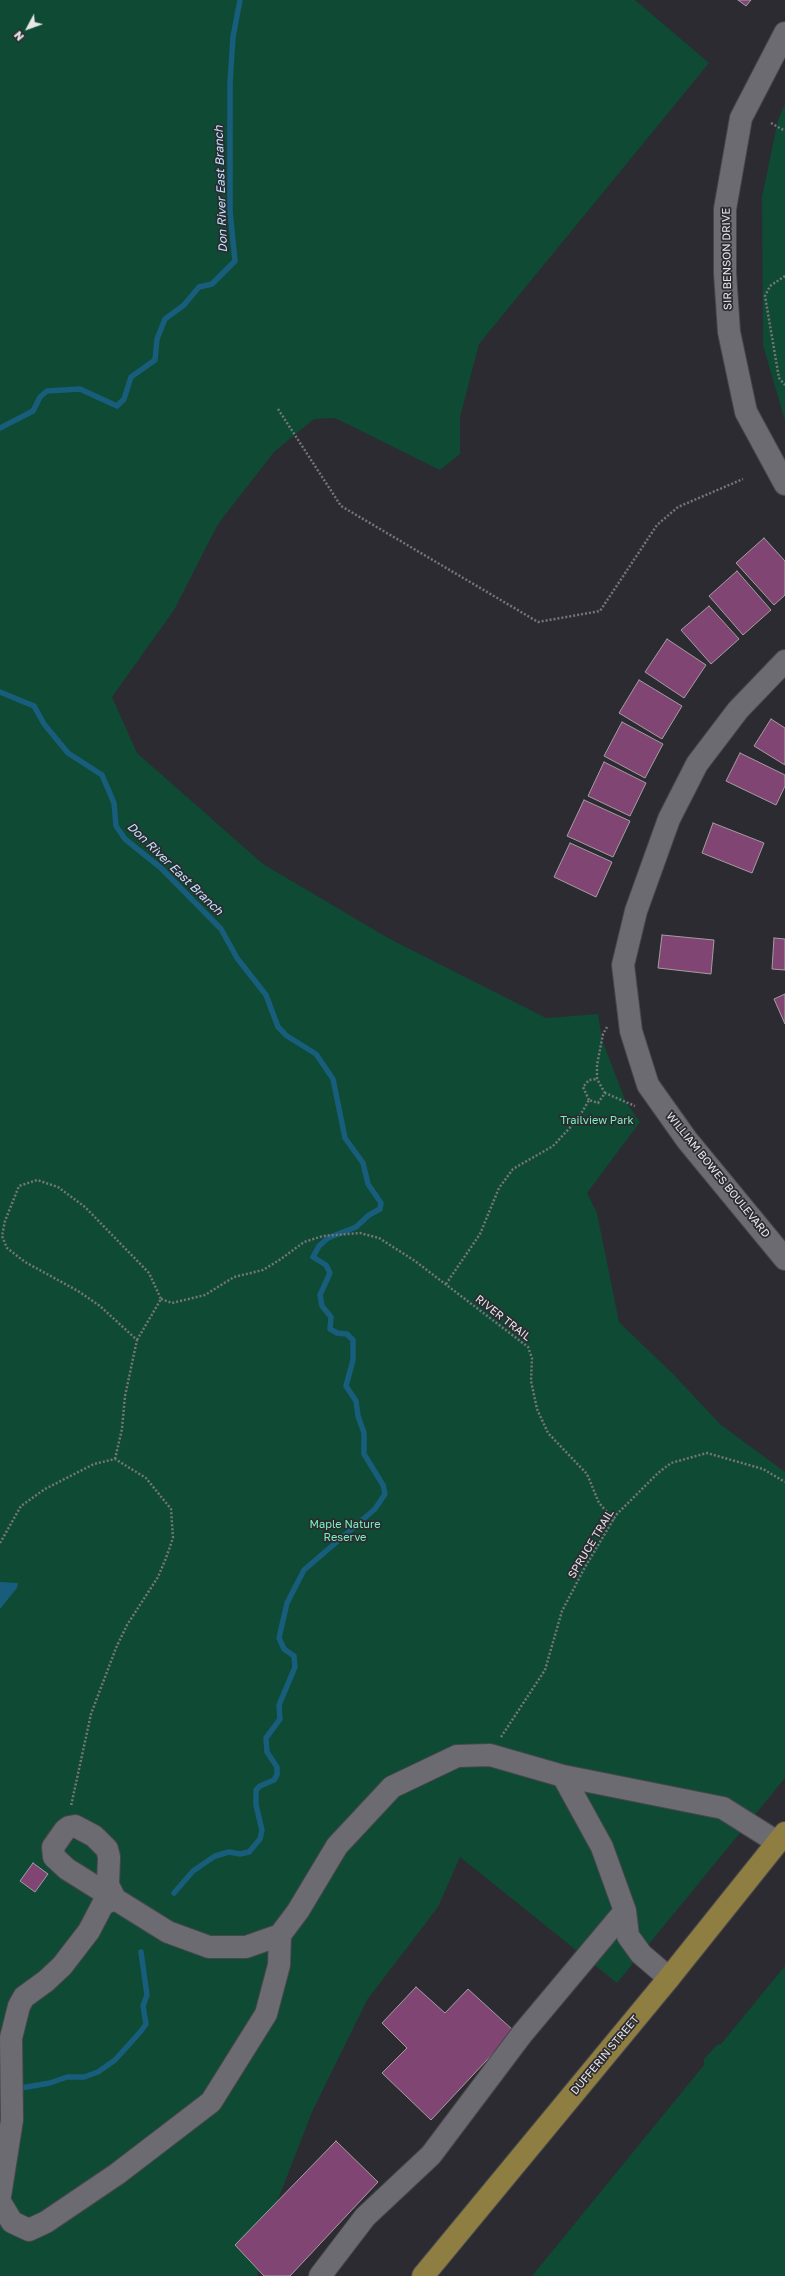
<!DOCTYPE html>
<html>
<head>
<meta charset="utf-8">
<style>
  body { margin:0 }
  #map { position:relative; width:785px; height:2276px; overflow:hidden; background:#2c2b31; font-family:"Golos Text",sans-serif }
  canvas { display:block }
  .north { position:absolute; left:8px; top:8px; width:40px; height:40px; -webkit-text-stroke:3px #2c2b31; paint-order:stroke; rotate:229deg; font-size:11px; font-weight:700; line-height:16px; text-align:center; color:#e7e7ea }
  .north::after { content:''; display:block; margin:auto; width:14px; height:18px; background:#e7e7ea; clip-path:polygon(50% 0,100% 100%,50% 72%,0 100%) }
</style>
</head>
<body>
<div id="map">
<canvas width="785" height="2276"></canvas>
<div class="north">N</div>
</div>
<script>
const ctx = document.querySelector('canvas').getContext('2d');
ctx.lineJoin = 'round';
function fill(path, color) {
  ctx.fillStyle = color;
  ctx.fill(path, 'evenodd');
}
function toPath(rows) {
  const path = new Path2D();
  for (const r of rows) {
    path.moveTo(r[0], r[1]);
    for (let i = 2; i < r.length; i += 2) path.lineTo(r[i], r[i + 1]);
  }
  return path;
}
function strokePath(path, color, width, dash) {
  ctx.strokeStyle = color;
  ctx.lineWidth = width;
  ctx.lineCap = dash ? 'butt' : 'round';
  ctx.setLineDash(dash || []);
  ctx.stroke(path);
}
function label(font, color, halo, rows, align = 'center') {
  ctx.font = font + ' "Golos Text",sans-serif';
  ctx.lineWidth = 3.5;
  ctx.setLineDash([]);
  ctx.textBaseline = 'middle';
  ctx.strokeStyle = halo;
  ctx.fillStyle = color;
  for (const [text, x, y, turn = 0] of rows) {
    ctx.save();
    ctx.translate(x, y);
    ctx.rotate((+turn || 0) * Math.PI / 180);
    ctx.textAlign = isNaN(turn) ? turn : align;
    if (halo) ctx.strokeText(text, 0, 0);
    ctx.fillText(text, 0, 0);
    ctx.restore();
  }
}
const green = toPath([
  [0,0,635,0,709,63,479,344,460,417,460,454,440,470,335,418,314,419,274,452,218,524,174,610,112,697,137,753,263,864,388,938,546,1018,598,1014,602,1040,626,1102,640,1122,587,1193,597,1213,619,1322,673,1374,721,1425,785,1472,785,1778,617,1983,460,1857,438,1907,367,2000,312,2112,274,2210,257,2276,0,2276],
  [785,104,785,421,763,345,762,197,778,120],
  [785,1966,785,2276,532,2276,704,2065,704,2059,717,2045,721,2044]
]);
const water = toPath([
  [0,1582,18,1583,17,1588,0,1609]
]);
const stream = toPath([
  [0,428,33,411,40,397,47,391,80,389,117,406,124,399,131,377,155,360,157,339,165,319,184,305,199,287,212,284,235,261,230,211,230,83,233,37,240,0],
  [0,692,34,706,44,724,68,753,102,775,114,803,116,826,125,839,161,868,221,929,237,958,266,995,278,1027,287,1036,316,1054,333,1079,345,1138,363,1163,368,1184,381,1203,380,1209,369,1215,356,1227,328,1238,319,1246,313,1257,326,1265,330,1273,320,1295,322,1306,331,1317,330,1329,337,1333,347,1334,353,1340,353,1360,346,1386,356,1401,358,1416,364,1433,364,1454,383,1485,385,1494,375,1509,304,1570,287,1603,279,1638,284,1649,294,1656,295,1667,279,1705,280,1719,266,1738,267,1752,277,1767,277,1775,274,1780,260,1786,256,1790,256,1805,262,1830,260,1839,249,1852,240,1854,229,1852,215,1856,193,1871,174,1893],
  [15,2089,50,2083,67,2077,84,2077,98,2072,115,2060,141,2031,146,2024,143,2006,147,1995,141,1952]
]);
const building = toPath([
  [738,0,751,0,746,6,738,0],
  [764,538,785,561,785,595,774,605,736,563,764,538],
  [737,571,771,610,743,635,709,596,737,571],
  [709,606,739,639,711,664,681,630,709,606],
  [667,639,706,665,684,698,645,672,667,639],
  [639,680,682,706,662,739,619,713,639,680],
  [771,719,785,728,785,765,754,746,771,719],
  [622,722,663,744,645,778,604,756,622,722],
  [740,753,785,775,785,786,776,805,726,781,740,753],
  [604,762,646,783,630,816,588,796,604,762],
  [584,800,630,821,613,857,567,836,584,800],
  [713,823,764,843,752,873,702,853,713,823],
  [570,843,612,862,596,897,554,877,570,843],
  [662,935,714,940,711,974,658,968,662,935],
  [774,938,785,939,785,970,772,969,774,938],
  [785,994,785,1024,774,999,785,994],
  [33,1863,48,1874,35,1892,20,1881,33,1863],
  [416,1987,445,2013,468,1989,514,2031,431,2120,382,2073,407,2048,382,2023,416,1987],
  [336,2141,378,2182,290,2276,264,2276,235,2245,336,2141]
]);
const path = toPath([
  [771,123,785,131],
  [785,276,770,286,765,296,779,378,785,385],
  [278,409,341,506,538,622,600,611,657,525,678,507,743,479],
  [605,1093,597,1079,597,1065,603,1034,607,1027],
  [589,1100,583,1087,589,1080,597,1079],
  [446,1284,480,1234,499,1188,513,1169,553,1146,578,1119,589,1100,598,1103,605,1093,635,1106],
  [161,1299,172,1303,205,1295,234,1277,263,1270,281,1259,304,1242,323,1236,360,1233,379,1238,415,1261,528,1347,532,1358,531,1381,537,1409,548,1433,587,1474,599,1503,614,1520],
  [115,1459,122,1429,125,1396,137,1340,100,1306,78,1291,25,1262,7,1248,2,1236,5,1221,19,1186,37,1180,58,1187,85,1207,149,1273,161,1299,137,1340],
  [0,1543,21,1506,45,1489,94,1464,115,1459,146,1478,171,1509,173,1538,166,1558,158,1577,127,1625,116,1648,91,1714,71,1806],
  [501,1737,545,1670,562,1611,584,1569,616,1515,658,1473,671,1463,707,1453,763,1469,785,1482]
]);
const minor = toPath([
  [785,33,741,118,725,209,725,273,729,332,746,412,785,484],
  [785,661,738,710,697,764,669,819,636,911,623,965,631,1031,648,1085,687,1140,785,1259],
  [563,1776,602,1847,625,1911,628,1936,641,1954,669,1978],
  [75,1826,94,1836,107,1849,109,1857,108,1885,115,1899,67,1869,54,1857,53,1847,65,1830,69,1827,75,1826],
  [0,2196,12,2120,11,2038,19,2006,24,1997,46,1981,62,1966,89,1931,103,1904,115,1899,168,1932,209,1947,246,1947,280,1935],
  [0,2202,12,2222,29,2230,46,2222,117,2174,211,2102,266,2014,279,1965,280,1935,298,1911,337,1846,392,1787,457,1756,490,1755,563,1776,723,1808,777,1842],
  [320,2276,365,2217,431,2155,522,2034,625,1911]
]);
const major = toPath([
  [423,2276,669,1978,785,1833]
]);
const streetNames = [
  ["SIR BENSON DRIVE",727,259,-91],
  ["WILLIAM BOWES BOULEVARD",718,1175,51],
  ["RIVER TRAIL",503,1318,38],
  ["SPRUCE TRAIL",591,1544,-59],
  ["DUFFERIN STREET",605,2055,-50]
];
const parkNames = [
  ["Trailview Park",597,1121],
  ["Maple Nature",345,1525],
  ["Reserve",345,1538]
];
const waterNames = [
  ["Don River East Branch",221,189,-92],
  ["Don River East Branch",175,869,44]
];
fill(green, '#0e4a34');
fill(water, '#185d7b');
strokePath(stream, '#185d7b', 5.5);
fill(building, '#814573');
strokePath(building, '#a49ea2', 1);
strokePath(minor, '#47474b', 24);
strokePath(major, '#47474b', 24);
strokePath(path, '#76757a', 2.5, [2, 2]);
strokePath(minor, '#6d6b72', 22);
strokePath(major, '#8f7e41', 22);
label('11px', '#e7e7ea', '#2c2b31', streetNames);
label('11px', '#7af2be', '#2c2b31', parkNames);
label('italic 12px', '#bee7fe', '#2c2b31', waterNames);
</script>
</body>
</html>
